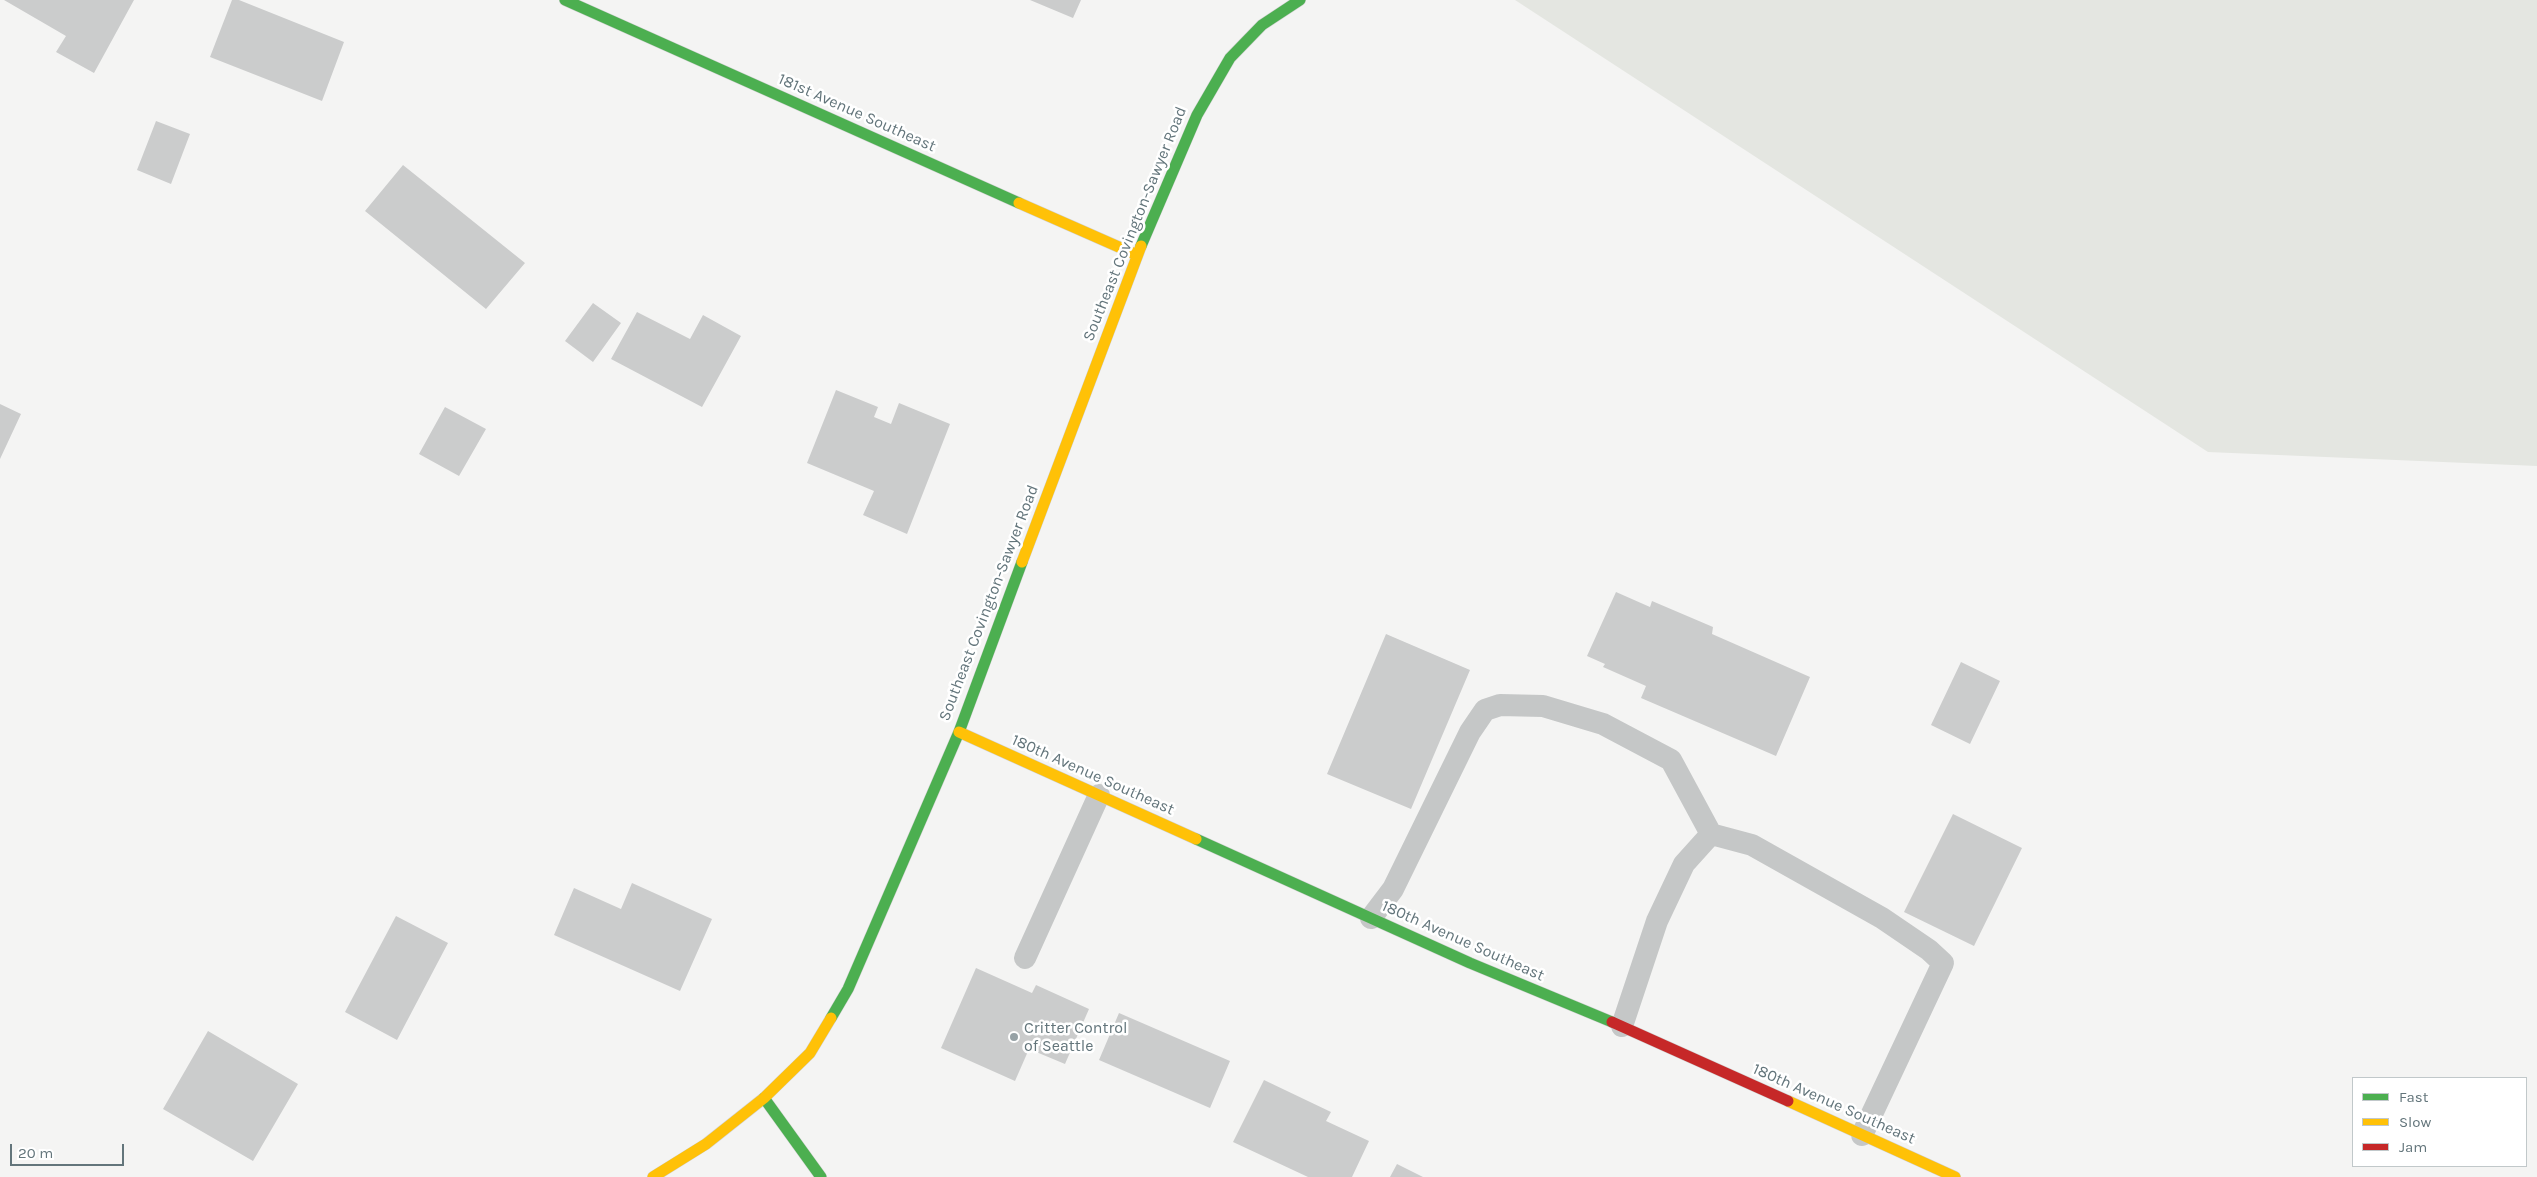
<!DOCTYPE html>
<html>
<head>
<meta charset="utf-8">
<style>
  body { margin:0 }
  #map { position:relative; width:2537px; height:1177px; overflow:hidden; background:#f4f4f3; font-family:Karla,sans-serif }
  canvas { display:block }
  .legend { position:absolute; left:2352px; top:1077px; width:175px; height:90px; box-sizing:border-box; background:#fff; border:1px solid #c1c8ca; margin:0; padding:6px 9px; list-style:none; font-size:15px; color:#63757b }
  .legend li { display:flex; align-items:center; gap:10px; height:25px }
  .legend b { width:25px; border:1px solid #c1c8ca }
  .scale { position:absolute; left:10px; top:1144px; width:114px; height:22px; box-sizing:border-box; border:2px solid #63757b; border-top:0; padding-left:6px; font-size:15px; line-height:18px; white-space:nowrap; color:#63757b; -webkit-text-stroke:4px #fff; paint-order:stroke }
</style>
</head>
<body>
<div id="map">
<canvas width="2537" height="1177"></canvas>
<ul class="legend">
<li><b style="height:6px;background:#4caf50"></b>Fast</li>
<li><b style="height:6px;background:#ffc107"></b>Slow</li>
<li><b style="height:6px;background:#c62828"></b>Jam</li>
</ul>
<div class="scale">20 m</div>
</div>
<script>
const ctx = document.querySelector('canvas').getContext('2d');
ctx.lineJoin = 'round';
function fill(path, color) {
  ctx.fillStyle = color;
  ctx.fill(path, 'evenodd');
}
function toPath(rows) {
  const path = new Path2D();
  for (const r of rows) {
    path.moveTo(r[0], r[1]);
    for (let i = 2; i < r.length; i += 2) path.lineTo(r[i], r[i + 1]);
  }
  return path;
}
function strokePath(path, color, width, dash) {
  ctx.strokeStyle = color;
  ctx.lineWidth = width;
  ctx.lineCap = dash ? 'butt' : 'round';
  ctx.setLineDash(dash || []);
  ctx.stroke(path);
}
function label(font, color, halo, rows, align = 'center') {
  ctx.font = font + ' Karla,sans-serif';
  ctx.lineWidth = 5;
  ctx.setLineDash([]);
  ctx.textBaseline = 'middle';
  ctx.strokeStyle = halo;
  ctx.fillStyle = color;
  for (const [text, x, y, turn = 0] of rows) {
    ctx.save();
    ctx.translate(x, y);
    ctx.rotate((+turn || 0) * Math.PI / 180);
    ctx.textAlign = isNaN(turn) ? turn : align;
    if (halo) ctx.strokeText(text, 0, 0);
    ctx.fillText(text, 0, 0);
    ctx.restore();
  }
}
const green = toPath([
  [1515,0,2537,0,2537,466,2208,452]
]);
const building = toPath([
  [4,0,134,0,94,73,56,52,66,36],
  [232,0,239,0,344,42,322,101,210,57],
  [1030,0,1081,0,1073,18],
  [156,121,190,134,171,184,137,170],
  [403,165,525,263,486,309,365,211],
  [593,303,621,323,593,362,565,341],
  [637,312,690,339,703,315,741,336,702,407,611,359],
  [836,390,878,407,874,417,891,424,899,403,950,424,907,534,863,515,874,491,807,463],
  [0,404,21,414,0,459],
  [445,407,486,429,459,476,419,454],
  [1616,592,1650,607,1652,601,1713,627,1712,634,1810,677,1776,756,1641,698,1646,686,1603,667,1605,664,1587,656],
  [1386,634,1470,670,1411,809,1327,774],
  [1961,662,2000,681,1970,744,1931,725],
  [1953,814,2022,848,1974,946,1904,912],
  [632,883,712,919,680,991,554,935,574,888,621,909],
  [396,916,448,943,397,1040,345,1012],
  [976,968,1032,993,1036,985,1089,1009,1065,1064,1029,1049,1015,1081,941,1048],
  [1119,1013,1230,1061,1210,1108,1099,1060],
  [208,1031,298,1084,253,1161,163,1109],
  [1264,1080,1331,1112,1326,1121,1369,1141,1352,1177,1308,1177,1233,1142],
  [1397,1164,1423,1177,1390,1177]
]);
const lane = toPath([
  [1371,918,1393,889,1470,732,1485,710,1500,705,1543,706,1603,724,1671,760,1711,834],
  [1025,958,1099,795],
  [1622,1026,1657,921,1684,864,1711,834,1752,845,1882,918,1929,950,1943,963,1862,1135]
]);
const fast = toPath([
  [565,0,1019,203],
  [1141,246,1197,115,1230,58,1262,25,1300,0],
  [1196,839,1470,963,1612,1022],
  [831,1018,848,989,959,732,1022,562],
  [764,1098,821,1177]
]);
const slow = toPath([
  [1019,203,1137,255],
  [1022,562,1141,246],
  [959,732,1196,839],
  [1788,1101,1955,1177],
  [653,1177,706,1144,764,1098,810,1053,831,1018]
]);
const jam = toPath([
  [1612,1022,1788,1101]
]);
const markers = [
  [1014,1037,5,"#96a1a5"]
];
const streetNames = [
  ["181st Avenue Southeast",857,113,24],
  ["Southeast Covington-Sawyer Road",1135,224,-68],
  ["Southeast Covington-Sawyer Road",989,603,-69],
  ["180th Avenue Southeast",1093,775,24],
  ["180th Avenue Southeast",1463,941,24],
  ["180th Avenue Southeast",1834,1104,24]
];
const poiNames = [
  ["Critter Control",1024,1028],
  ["of Seattle",1024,1046]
];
fill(green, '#e4e6e1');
fill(building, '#cbcccc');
strokePath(fast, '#d0d1d1', 12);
strokePath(slow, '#d0d1d1', 12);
strokePath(jam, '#d0d1d1', 12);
strokePath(lane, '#c5c7c7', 22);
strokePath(fast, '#4caf50', 11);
strokePath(slow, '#ffc107', 11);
strokePath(jam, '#c62828', 11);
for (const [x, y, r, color] of markers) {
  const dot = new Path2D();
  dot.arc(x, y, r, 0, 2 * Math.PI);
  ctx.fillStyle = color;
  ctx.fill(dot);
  strokePath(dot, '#fff', 2);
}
label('16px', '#63757b', '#fff', streetNames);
label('16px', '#63757b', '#fff', poiNames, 'left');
</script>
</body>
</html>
